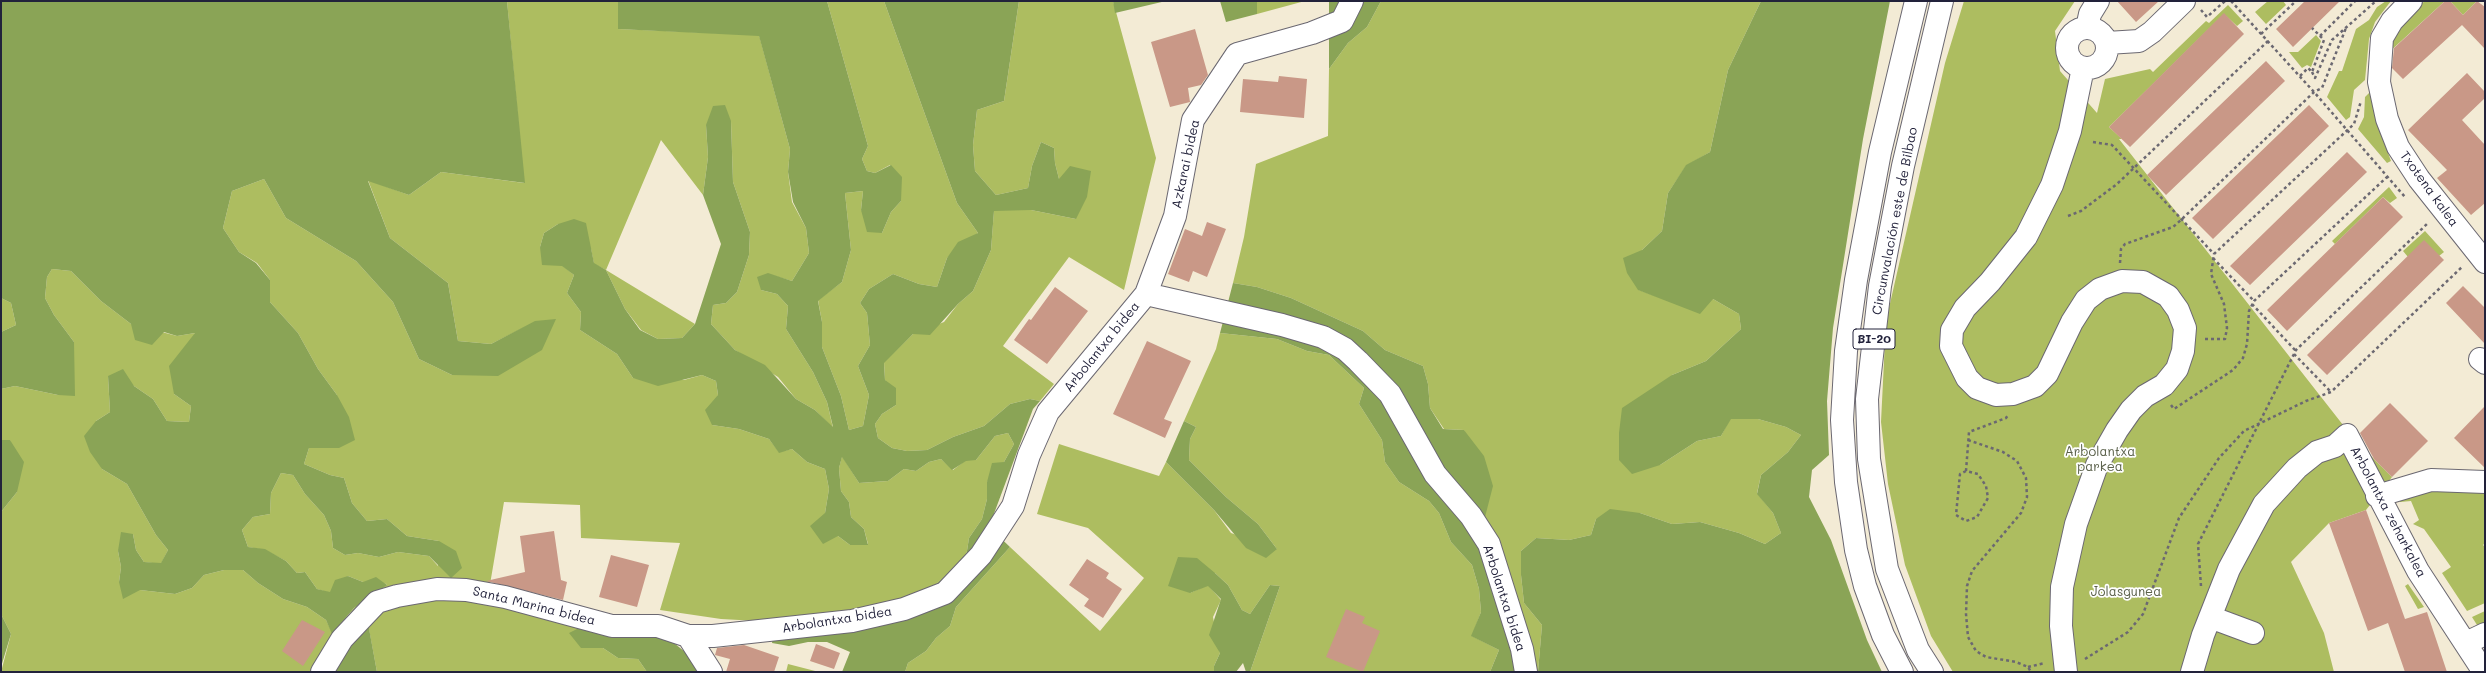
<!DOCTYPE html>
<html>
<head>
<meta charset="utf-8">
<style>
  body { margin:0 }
  #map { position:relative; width:2486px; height:673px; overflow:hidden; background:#f3ebd5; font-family:Mali,sans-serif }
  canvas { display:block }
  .frame { position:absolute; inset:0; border:2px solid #22223b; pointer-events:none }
</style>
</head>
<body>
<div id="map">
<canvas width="2486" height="673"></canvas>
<div class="frame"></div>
</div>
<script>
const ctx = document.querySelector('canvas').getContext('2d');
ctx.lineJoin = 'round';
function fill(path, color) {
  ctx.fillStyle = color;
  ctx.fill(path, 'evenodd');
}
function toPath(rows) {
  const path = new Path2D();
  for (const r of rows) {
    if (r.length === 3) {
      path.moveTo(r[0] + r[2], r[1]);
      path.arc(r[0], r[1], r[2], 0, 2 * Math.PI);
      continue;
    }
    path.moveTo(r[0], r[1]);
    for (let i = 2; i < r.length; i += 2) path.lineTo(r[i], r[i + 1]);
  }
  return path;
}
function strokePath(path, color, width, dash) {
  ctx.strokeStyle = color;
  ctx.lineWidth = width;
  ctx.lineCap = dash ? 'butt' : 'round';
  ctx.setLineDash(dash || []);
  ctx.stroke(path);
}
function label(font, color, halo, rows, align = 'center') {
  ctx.font = font + ' Mali,sans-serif';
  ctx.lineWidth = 3.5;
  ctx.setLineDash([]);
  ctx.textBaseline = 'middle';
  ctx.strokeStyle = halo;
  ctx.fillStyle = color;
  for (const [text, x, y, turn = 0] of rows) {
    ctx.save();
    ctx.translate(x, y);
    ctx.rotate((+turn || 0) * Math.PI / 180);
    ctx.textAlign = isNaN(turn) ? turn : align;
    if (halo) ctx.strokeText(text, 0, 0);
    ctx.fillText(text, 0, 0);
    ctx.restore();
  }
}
const green = toPath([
  [507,1,618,1,618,29,759,35,790,149,788,172,792,202,806,228,809,253,792,281,768,274,761,290,777,294,788,306,786,329,813,372,827,402,833,428,815,410,796,399,778,377,735,350,711,324,713,305,726,303,737,292,749,255,750,232,733,182,731,121,706,125,708,157,703,195,661,140,606,270,695,324,682,338,658,339,641,330,625,309,606,270,594,264,591,249,558,224,544,233,540,247,574,275,567,293,581,312,580,330,617,354,633,378,684,380,702,375,716,381,718,395,712,425,739,429,769,439,779,452,792,449,807,462,825,469,829,489,825,513,838,536,850,545,868,544,864,529,851,517,849,502,841,491,839,468,842,456,859,483,888,481,904,469,916,471,929,462,941,459,953,470,966,460,976,460,995,436,1008,433,1014,444,1004,462,987,482,987,499,982,519,969,538,966,557,934,586,906,599,864,608,813,614,776,622,721,619,660,610,680,543,581,538,580,505,504,502,487,602,583,626,581,648,603,648,618,658,638,659,647,672,377,672,368,624,333,672,1,672,11,634,1,614,1,512,17,492,10,440,1,440,1,389,15,386,58,395,74,342,54,315,45,298,47,277,52,269,71,271,101,301,131,324,177,336,195,333,174,394,191,406,189,422,167,421,153,399,134,386,108,376,110,412,96,421,102,469,127,484,156,535,168,550,161,564,144,562,136,550,133,534,118,551,121,567,119,582,140,590,175,594,192,588,204,575,224,570,243,570,258,583,283,599,307,607,326,620,333,634,354,608,387,584,363,582,348,576,330,593,317,589,305,572,297,573,286,561,265,550,248,547,242,530,253,517,270,514,271,493,281,473,293,475,305,494,324,515,331,531,333,548,345,555,358,553,379,557,398,552,429,556,438,566,439,541,407,536,387,519,367,521,352,503,344,478,330,475,304,464,309,448,339,448,337,395,318,369,298,333,270,302,270,280,257,263,239,252,223,228,232,191,264,179,286,218,356,261,393,302,419,359,452,375,535,322,491,344,458,341,448,283,390,238,368,180,409,195,441,172,524,183],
  [827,1,884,1,957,203,978,233,947,258,937,287,919,284,893,274,869,289,860,303,867,313,870,345,858,366,869,395,863,426,849,430,841,396,822,347,822,322,818,300,842,282,851,250,845,193,863,191,861,210,882,233,891,212,901,201,901,177,890,165,875,173,867,171,862,159,868,146],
  [1019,1,1113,1,1156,158,1124,290,1069,257,1003,346,1054,384,1040,401,1030,399,1010,404,984,426,953,437,927,450,907,451,892,448,878,438,875,424,882,414,896,405,885,380,884,362,913,334,944,322,958,304,973,291,991,250,994,210,1031,210,1076,219,1059,179,1055,163,1054,148,1041,142,1032,166,1028,188,996,195,975,171,973,145,977,110,1004,101],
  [1257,1,1305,1,1257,14],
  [1381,1,1761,1,1728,70,1710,152,1686,166,1668,193,1662,231,1642,250,1639,290,1669,301,1713,299,1739,314,1741,329,1706,361,1672,375,1660,465,1697,441,1721,436,1730,419,1758,419,1786,427,1801,435,1788,452,1761,475,1757,493,1773,513,1781,533,1765,544,1739,533,1700,522,1672,524,1640,513,1596,519,1591,535,1569,540,1536,538,1521,551,1521,575,1524,603,1542,625,1538,672,1518,672,1464,430,1444,429,1430,408,1428,384,1423,366,1385,350,1363,331,1291,298,1257,287,1233,283,1244,237,1256,164,1328,136,1329,69,1348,43,1367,27],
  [1964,1,2075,1,2055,31,2060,71,2097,113,2105,79,2150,69,2153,72,2206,21,2209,23,2228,5,2243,21,2237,26,2224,14,2109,127,2122,139,2119,139,2354,439,2392,477,2366,510,2329,523,2291,562,2324,633,2334,672,1953,672,1931,636,1905,565,1888,484,1881,422,1886,321,1945,63],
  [2268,1,2283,1,2286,5,2266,24,2255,12],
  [2386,1,2391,1,2375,22,2369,39,2365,80,2354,90,2350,117,2346,120,2327,97,2339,71,2342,71,2356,29,2369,20,2377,7],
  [2427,1,2445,1,2387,54,2395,30,2421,3],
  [2450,1,2477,1,2463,15],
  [2316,35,2321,41,2311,67,2307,65,2302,68,2289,52,2298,52],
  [2370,92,2376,120,2391,161,2387,163,2358,129,2364,117,2365,97],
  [2389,187,2397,198,2390,203,2383,197,2335,244,2332,241],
  [2425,231,2444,252,2439,256,2408,257,2403,251],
  [1,298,11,303,16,325,1,332],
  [1220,333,1277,339,1307,351,1329,355,1364,388,1359,404,1382,440,1385,462,1399,482,1429,501,1439,513,1451,542,1472,565,1479,589,1481,612,1472,636,1499,650,1490,672,1250,672,1280,586,1270,585,1250,614,1242,610,1228,585,1215,573,1190,593,1208,585,1221,600,1213,617,1220,653,1214,666,1214,672,905,672,908,663,926,651,936,638,950,626,956,607,1010,547,1100,631,1144,578,1088,528,1037,514,1059,444,1159,476,1166,462,1214,510,1231,533,1277,549,1258,524,1226,497,1189,460,1190,439,1196,427,1184,421,1216,349],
  [2443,486,2485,489,2485,543,2483,545,2485,547,2485,603,2467,611,2442,573,2451,567,2424,529,2413,524,2419,520,2411,501,2400,502,2395,494],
  [2408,584,2424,607,2418,609,2405,586],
  [2485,611,2485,631,2482,633,2472,617],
  [788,664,819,672,786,672]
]);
const forest = toPath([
  [1,1,507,1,525,183,441,172,409,195,368,181,390,238,448,283,458,341,491,344,535,321,556,319,542,350,498,376,452,375,419,359,393,302,356,261,286,218,264,179,232,191,223,228,239,252,256,263,270,280,270,302,298,333,318,369,337,395,349,417,355,440,339,448,309,448,304,464,330,475,344,478,352,503,367,521,387,519,407,536,439,541,456,551,462,568,451,578,429,556,398,552,379,557,358,553,345,555,333,548,331,531,324,515,305,494,293,475,281,473,271,493,270,514,253,517,242,530,248,547,265,549,286,561,297,573,305,572,317,589,330,592,335,580,348,576,363,582,376,577,387,585,354,608,332,634,326,620,307,607,283,599,258,583,243,570,224,570,204,575,192,588,175,594,140,590,123,599,119,582,121,567,118,551,121,532,133,534,136,550,144,562,161,563,168,550,156,535,127,484,102,469,90,452,84,436,96,421,110,412,108,376,123,369,134,386,153,399,167,421,189,422,191,406,174,394,169,366,195,333,177,336,164,332,152,345,135,340,131,324,101,301,71,271,52,269,47,277,45,298,54,315,74,342,75,396,58,395,15,386,1,389,1,332,16,325,11,303,1,298],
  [618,1,827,1,868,146,862,159,867,171,875,173,891,165,902,177,901,201,891,212,882,233,867,232,861,210,863,191,845,193,851,250,842,282,818,301,822,322,822,347,841,396,849,430,863,426,869,395,858,366,870,345,867,313,860,303,869,289,893,274,919,284,937,287,947,258,958,242,978,233,957,203,884,1,1019,1,1004,101,977,110,973,145,975,171,996,195,1028,188,1032,166,1041,142,1054,148,1055,163,1059,179,1070,166,1091,171,1087,197,1076,219,1031,210,994,211,991,250,973,291,958,304,930,335,913,334,884,363,885,380,896,388,896,405,882,414,875,424,878,438,892,448,907,451,927,450,953,437,984,426,1010,404,1030,399,1040,401,1033,409,989,527,1010,547,956,607,950,626,936,638,926,651,908,663,905,672,842,672,850,652,827,642,808,642,789,646,772,643,776,622,813,614,864,608,906,599,934,586,966,557,969,538,982,519,987,499,987,482,992,463,1004,462,1014,444,1008,433,995,436,976,460,966,461,952,470,941,459,929,462,916,471,904,469,888,481,859,483,842,457,839,468,841,491,849,502,851,517,864,529,868,545,850,545,838,536,823,544,810,526,825,513,829,489,825,469,807,462,792,449,779,453,769,439,739,429,712,425,705,410,718,395,716,381,702,375,658,386,633,378,617,354,580,330,581,312,567,293,574,275,562,266,542,265,540,247,544,233,558,224,574,219,586,223,594,263,606,270,625,309,640,330,658,339,682,338,695,324,721,244,703,195,708,157,706,125,713,106,725,105,731,121,733,182,750,232,749,255,737,292,726,303,713,305,711,324,735,350,765,365,796,399,815,410,833,427,827,402,813,372,786,329,788,306,777,294,761,290,757,277,768,273,792,281,809,253,806,228,793,202,788,172,790,149,759,36,618,29],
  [1113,1,1166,1,1115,13],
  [1220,1,1257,1,1257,14,1226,22],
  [1329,1,1381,1,1367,27,1348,43,1329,69],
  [1761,1,1890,1,1863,139,1833,328,1827,401,1829,455,1812,470,1809,497,1831,540,1867,640,1882,672,1538,672,1542,625,1524,603,1521,575,1521,551,1536,538,1569,540,1591,535,1596,519,1610,509,1640,513,1672,524,1700,522,1739,533,1765,544,1781,533,1773,513,1757,494,1761,475,1788,452,1801,435,1786,427,1758,419,1731,419,1721,436,1697,441,1660,465,1632,474,1619,460,1619,433,1622,408,1672,375,1706,361,1741,329,1739,314,1713,299,1700,314,1638,290,1627,273,1623,258,1642,250,1662,231,1668,193,1686,165,1710,152,1728,70],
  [1233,283,1257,287,1291,298,1363,331,1385,350,1423,366,1428,384,1430,408,1443,429,1464,430,1484,456,1493,486,1485,517,1518,672,1490,672,1499,650,1471,636,1481,612,1479,589,1472,565,1451,542,1439,513,1429,501,1399,482,1385,462,1382,440,1359,404,1364,388,1329,355,1307,351,1277,339,1220,333],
  [1184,421,1196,427,1190,439,1189,460,1226,497,1258,524,1277,549,1266,558,1246,548,1214,510,1166,462],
  [1,440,10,440,24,462,17,492,1,512],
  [1178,557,1197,558,1215,573,1228,585,1242,610,1250,614,1270,585,1280,586,1250,672,1246,672,1243,663,1236,672,1214,672,1214,666,1220,653,1209,635,1221,599,1208,586,1190,593,1168,586],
  [1,614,11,634,1,667],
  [368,623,377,672,333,672,345,654],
  [583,626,669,639,690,656,700,672,647,672,638,659,618,658,603,648,581,648,569,633]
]);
const building = toPath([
  [2117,1,2159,1,2136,22],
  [2305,1,2340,1,2293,47,2276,29],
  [2445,1,2450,1,2463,15,2477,1,2485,7,2485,49,2462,25,2403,79,2392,68,2394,48],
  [2224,13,2244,34,2130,147,2109,127],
  [1195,29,1208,75,1201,85,1188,88,1190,102,1170,107,1151,42],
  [2266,61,2285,81,2166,195,2147,175],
  [2467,73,2485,92,2485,98,2462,120,2485,145,2485,203,2471,215,2437,178,2447,170,2408,130],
  [1279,76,1307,79,1304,118,1240,112,1243,79,1278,82],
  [2309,105,2329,126,2213,239,2192,218],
  [2347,152,2367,172,2250,285,2230,266],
  [2383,197,2403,217,2287,331,2267,310],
  [1207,222,1226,229,1207,277,1193,271,1189,282,1168,274,1185,229,1202,236],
  [2424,240,2444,260,2327,375,2307,355],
  [2463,286,2485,308,2485,344,2446,303],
  [1055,287,1088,311,1047,364,1014,340,1029,319,1031,320],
  [1147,341,1191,361,1164,419,1172,422,1165,438,1113,414],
  [2390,403,2428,441,2392,477,2374,459,2360,433],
  [2485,406,2485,468,2454,438],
  [2366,510,2405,619,2427,612,2447,672,2405,672,2388,623,2368,631,2329,523],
  [554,531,561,580,567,582,563,600,486,581,525,572,520,536],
  [611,555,649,565,637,607,599,597],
  [1087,559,1109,573,1106,578,1122,589,1103,618,1084,606,1089,599,1069,585],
  [1346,609,1365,617,1362,623,1380,631,1363,672,1326,657],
  [302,620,325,632,303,666,282,651],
  [816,644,840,653,834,669,810,661],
  [744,645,779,657,774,672,726,672,730,659,715,655,717,648]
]);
const path = toPath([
  [2231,1,2314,92,2405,197],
  [2201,10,2207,17,2225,1],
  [2261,34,2296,1],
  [2320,36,2355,1],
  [2312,72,2315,78,2332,40,2376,1],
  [2300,76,2308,68,2312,72,2324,40,2312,28],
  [2093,142,2112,145,2214,254],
  [2068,216,2081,211,2117,184,2268,41],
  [2213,258,2254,301],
  [2120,263,2121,249,2125,244,2173,227,2182,219,2314,92,2322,88,2346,28],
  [2252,304,2295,350],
  [2205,339,2225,339,2227,328,2224,304,2211,274,2214,254,2354,124,2361,101],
  [2294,354,2331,392],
  [2171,405,2174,409,2233,370,2243,358,2247,344,2249,311,2254,301,2387,177],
  [1968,440,2003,452,2017,461,2026,478,2027,497,2021,513,1972,571,1967,586,1966,614,1968,637,1976,651,1986,657,2016,662,2028,667,2031,672],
  [1966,471,1960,474,1956,515,1966,521,1977,517,1988,498,1986,486,1978,474,1966,471,1969,432,2006,418,2008,415],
  [2201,586,2198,544,2296,350,2428,223],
  [2085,659,2128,632,2143,614,2179,518,2219,458,2244,431,2306,401,2331,392,2463,266],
  [2028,667,2045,663]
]);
const minor = toPath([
  [2411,1,2392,21,2382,38,2379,82,2387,119,2398,147,2419,179,2485,262],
  [2087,48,20],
  [2087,28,2090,14,2098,1],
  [2107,43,2139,41,2152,32,2184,1],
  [1146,294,1282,325,1323,337,1345,349,1358,361,1390,394,1435,474,1471,516,1489,544,1522,649,1526,672],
  [2480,359,2485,363],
  [2377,496,2431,480,2485,482],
  [2210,617,2253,633],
  [688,636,711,672],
  [2466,643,2485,634],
  [322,672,342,639,377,602,397,596,437,589,466,590,505,597,612,626,658,626,688,636,713,636,852,621,904,609,945,593,981,555,1013,506,1029,455,1048,412,1146,294,1175,216,1193,120,1237,54,1312,33,1342,21,1352,1],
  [2066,672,2061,626,2062,587,2076,524,2097,465,2117,430,2131,410,2145,396,2164,385,2177,369,2183,351,2185,328,2178,310,2168,296,2143,282,2122,281,2100,289,2086,300,2072,322,2047,374,2035,386,2013,394,1996,395,1977,388,1967,378,1951,346,1952,330,1965,308,1990,282,2026,237,2052,185,2070,131,2083,68],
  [2192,672,2203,635,2229,569,2264,504,2297,468,2317,452,2335,446,2347,435,2418,571,2484,672]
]);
const major = toPath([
  [1902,672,1883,635,1865,586,1856,550,1846,482,1842,420,1846,351,1856,280,1880,152,1916,1],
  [1932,672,1918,650,1887,569,1869,459,1867,399,1880,286,1903,166,1942,1]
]);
const shields = [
  [1874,339,42]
];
const shieldNames = [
  ["BI-20",1874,339]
];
const streetNames = [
  ["Azkarai bidea",1186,164,-78],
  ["Txotena kalea",2429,189,54],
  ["Circunvalación este de Bilbao",1895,221,-79],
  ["Arbolantxa bidea",1102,347,-51],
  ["Arbolantxa zeharkalea",2388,512,62],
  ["Arbolantxa bidea",1504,598,72],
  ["Santa Marina bidea",534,606,14],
  ["Arbolantxa bidea",837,620,-9]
];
const parkNames = [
  ["Arbolantxa",2100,452],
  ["parkea",2100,467],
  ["Jolasgunea",2126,592]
];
fill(green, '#adbd60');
fill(forest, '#8aa456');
fill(building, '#c99887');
strokePath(minor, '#6b6871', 24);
strokePath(major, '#6b6871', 24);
strokePath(path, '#6b6871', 2.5, [3, 3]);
strokePath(minor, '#fff', 22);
strokePath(major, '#fff', 22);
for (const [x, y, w] of shields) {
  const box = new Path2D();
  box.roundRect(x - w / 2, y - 10, w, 20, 3);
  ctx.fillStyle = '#fff';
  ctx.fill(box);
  strokePath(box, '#22223b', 1);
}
label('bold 12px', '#22223b', null, shieldNames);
label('13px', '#22223b', '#fff', streetNames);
label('13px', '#5a604a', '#fff', parkNames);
</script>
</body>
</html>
